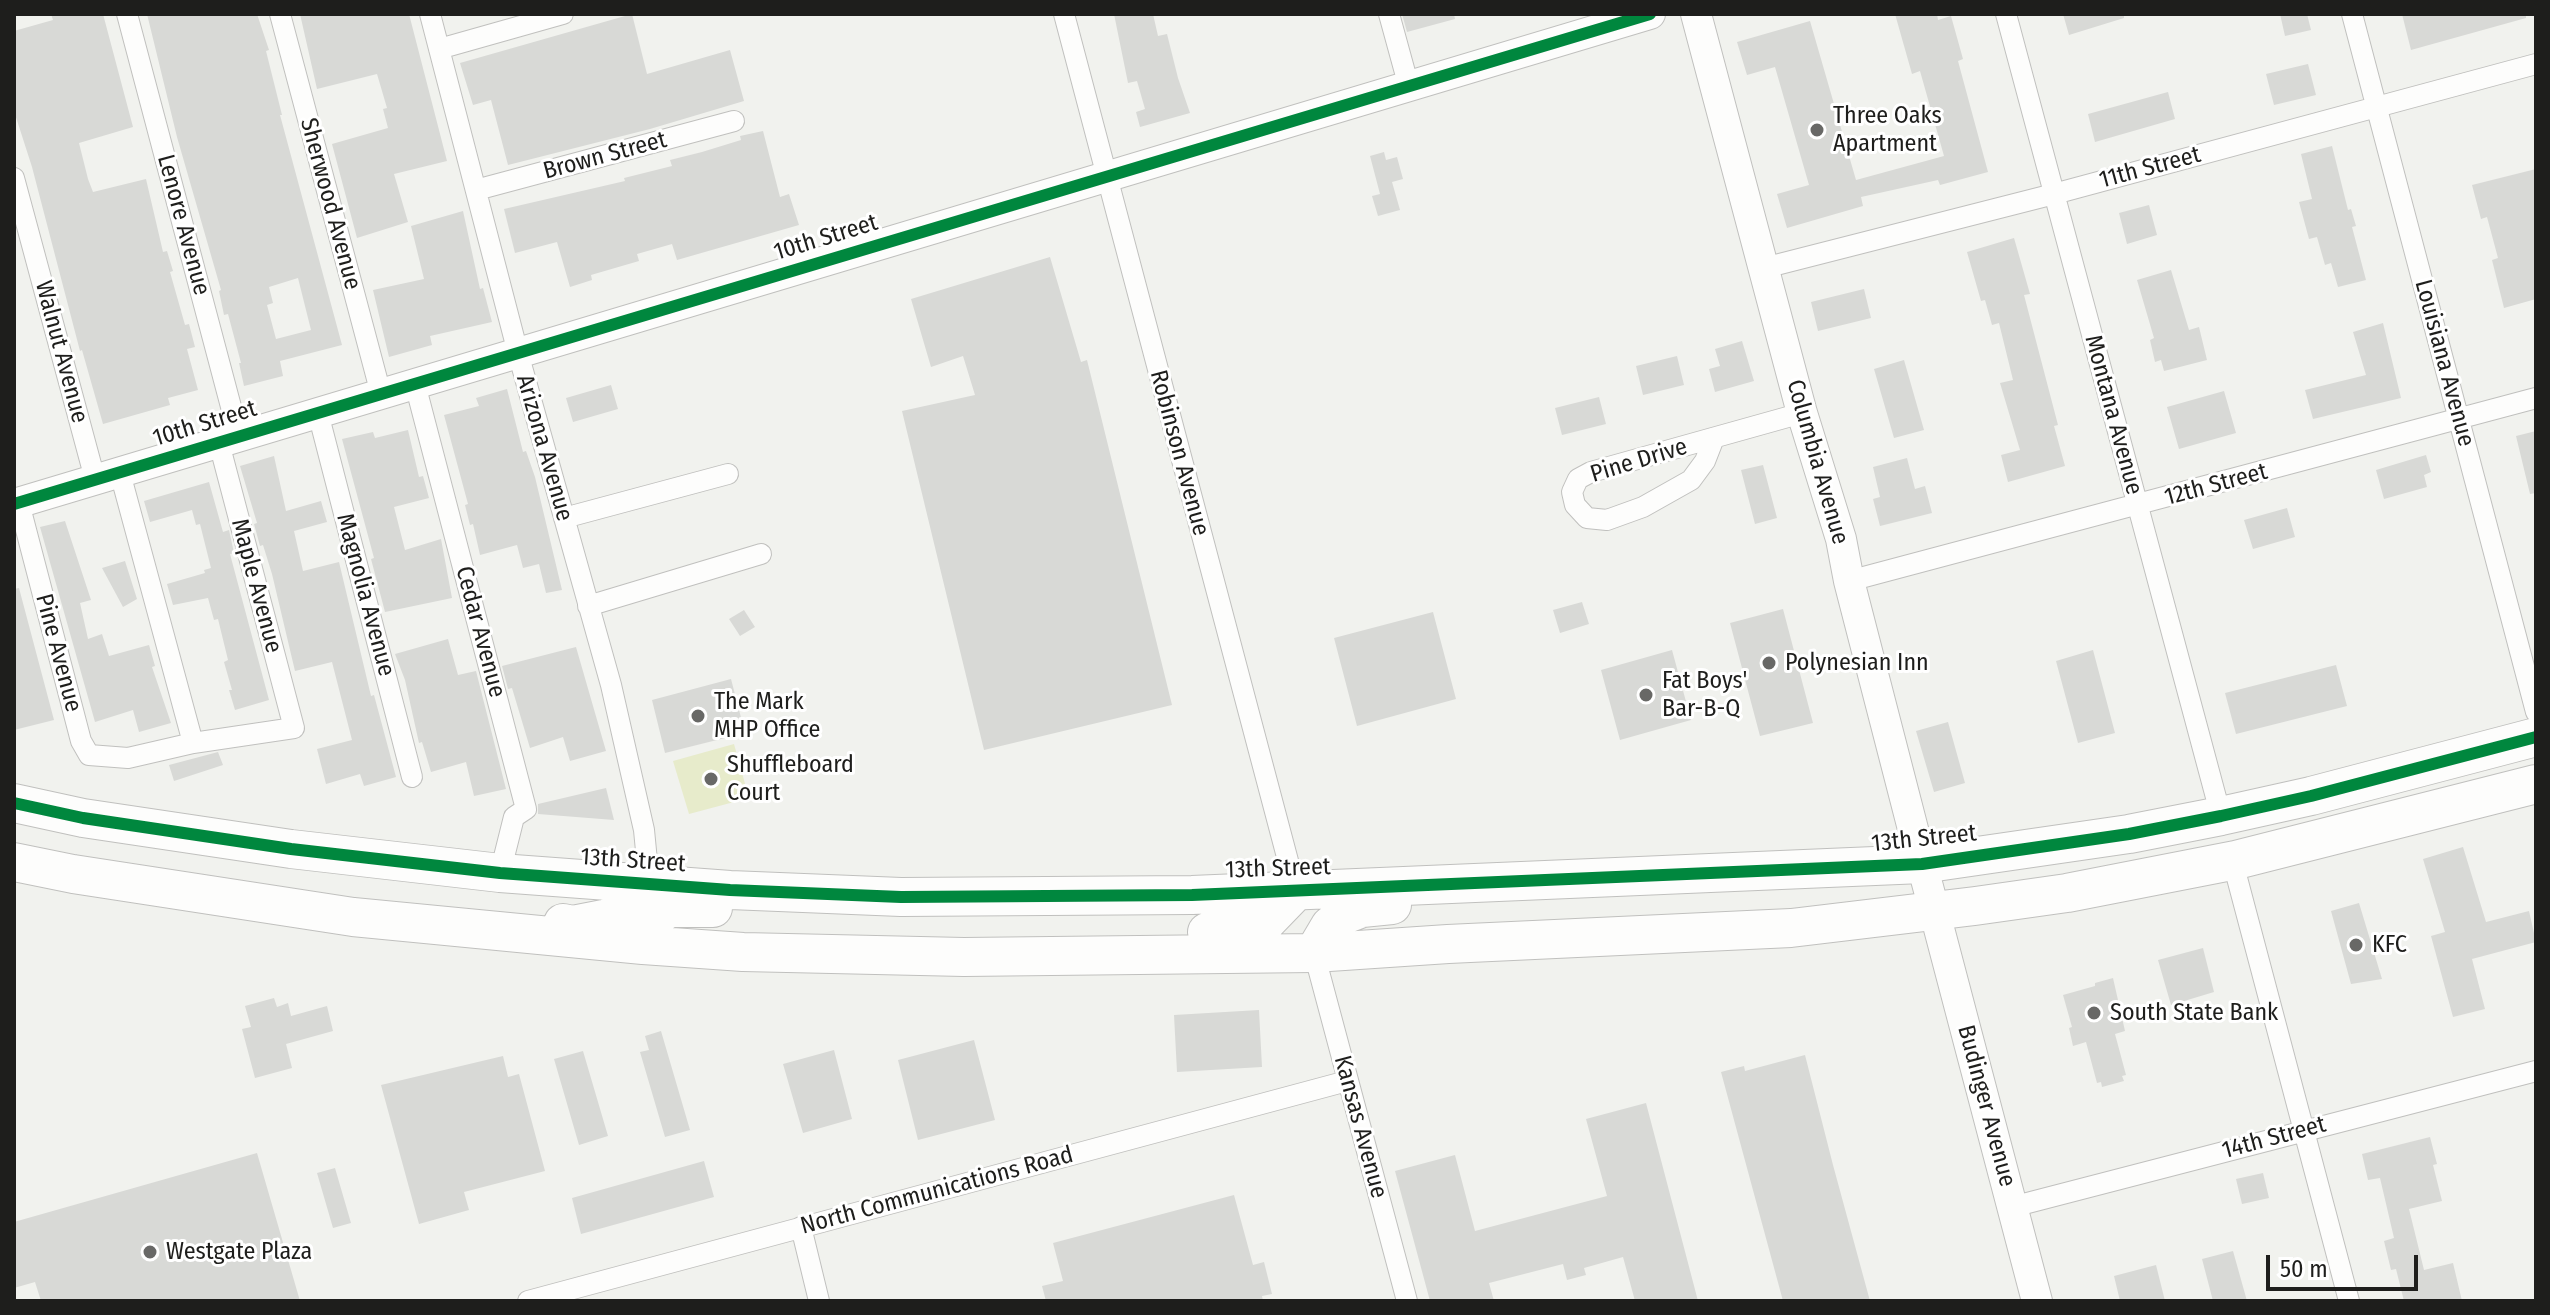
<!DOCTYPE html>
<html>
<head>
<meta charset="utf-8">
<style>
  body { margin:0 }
  #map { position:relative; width:2550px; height:1315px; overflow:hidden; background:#f1f2ee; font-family:"Fira Sans Condensed",sans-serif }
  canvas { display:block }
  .frame { position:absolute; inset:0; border:16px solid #1e1e1c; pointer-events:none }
  .scale { position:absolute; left:2266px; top:1255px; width:152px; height:36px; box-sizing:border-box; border:4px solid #1e1e1c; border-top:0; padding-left:10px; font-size:24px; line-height:28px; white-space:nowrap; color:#1e1e1c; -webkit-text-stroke:6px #fff; paint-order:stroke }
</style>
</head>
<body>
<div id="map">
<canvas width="2550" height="1315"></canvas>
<div class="frame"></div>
<div class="scale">50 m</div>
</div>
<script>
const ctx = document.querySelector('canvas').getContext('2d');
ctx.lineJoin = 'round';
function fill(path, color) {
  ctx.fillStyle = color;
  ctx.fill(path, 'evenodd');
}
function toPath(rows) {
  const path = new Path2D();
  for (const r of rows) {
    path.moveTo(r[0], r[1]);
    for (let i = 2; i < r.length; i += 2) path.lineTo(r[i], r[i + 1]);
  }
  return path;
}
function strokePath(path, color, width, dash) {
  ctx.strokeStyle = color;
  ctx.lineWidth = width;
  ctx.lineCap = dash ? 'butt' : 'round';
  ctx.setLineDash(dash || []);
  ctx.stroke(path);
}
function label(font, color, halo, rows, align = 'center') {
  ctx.font = font + ' "Fira Sans Condensed",sans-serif';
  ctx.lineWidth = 6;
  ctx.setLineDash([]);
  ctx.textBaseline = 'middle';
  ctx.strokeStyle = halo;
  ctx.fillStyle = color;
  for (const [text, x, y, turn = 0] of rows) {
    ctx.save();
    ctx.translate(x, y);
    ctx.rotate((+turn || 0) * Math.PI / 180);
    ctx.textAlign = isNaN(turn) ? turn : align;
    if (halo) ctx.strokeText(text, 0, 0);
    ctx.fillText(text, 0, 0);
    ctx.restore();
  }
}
const green = toPath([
  [734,744,749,798,689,814,673,761]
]);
const building = toPath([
  [51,14,103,14,133,127,79,143,88,179,93,192,146,179,163,252,167,251,173,271,170,272,185,325,189,324,195,347,187,349,198,390,168,398,170,405,103,424,82,350,80,351,32,167,14,111,14,31,53,20],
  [147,14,257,14,269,50,266,51,282,115,280,115,342,345,280,361,283,376,244,386,239,363,241,363,228,314,224,315,219,291,221,290,177,137],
  [298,278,311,330,276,339,267,305,273,303,269,287],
  [300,14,409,14,447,161,394,174,408,222,357,238,332,144,388,128,383,109,387,108,377,74,317,89],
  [632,14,647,74,730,50,744,101,650,129,508,165,491,100,473,105,460,63],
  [1114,14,1153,14,1158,36,1167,34,1178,78,1190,113,1140,127,1136,112,1145,109,1137,81,1128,83],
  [1402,14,1454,14,1455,19,1407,32],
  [1895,14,1937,14,1938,20,1951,16,1963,59,1958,61,1988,172,1940,185,1938,180,1861,197,1863,206,1787,228,1777,194,1809,185,1775,67,1747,75,1737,42,1810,21,1856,180,1944,156,1920,71,1912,74],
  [2063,14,2124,14,2124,18,2069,35],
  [2280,14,2307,14,2311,30,2285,36],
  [2402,14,2526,14,2526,18,2411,50],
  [2308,64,2316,95,2274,105,2266,74],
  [2168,92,2175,119,2095,142,2088,114],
  [763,131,780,197,789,194,799,225,677,260,672,244,637,254,639,261,591,275,592,280,570,287,557,242,515,253,504,209,625,181,624,178,672,166,670,160,702,152,741,140,740,136],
  [2332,146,2348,210,2351,209,2356,226,2352,227,2366,280,2338,287,2331,263,2325,265,2317,237,2309,239,2299,202,2312,199,2301,154],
  [1384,152,1386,160,1397,157,1403,179,1392,182,1400,210,1378,216,1372,196,1380,194,1370,156],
  [2536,169,2536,299,2504,308,2492,260,2498,258,2487,217,2481,219,2472,185],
  [2149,205,2157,235,2127,244,2119,213],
  [463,211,480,289,483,288,492,322,430,336,432,345,389,357,373,290,424,279,411,226],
  [2014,238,2030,294,2024,295,2058,425,2054,426,2065,466,2008,482,2001,455,2020,450,2000,383,2013,380,1999,323,1992,325,1985,300,1981,301,1967,252],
  [1050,257,1081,362,1087,360,1172,705,984,750,902,411,975,395,963,356,931,367,911,299],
  [2171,270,2189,330,2199,327,2207,360,2164,371,2161,360,2155,362,2150,340,2154,338,2137,280],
  [1864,289,1871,318,1818,331,1811,302],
  [2383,323,2401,398,2313,419,2305,390,2366,375,2353,332],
  [1742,341,1754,381,1715,392,1709,369,1720,366,1715,349],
  [1677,356,1684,385,1643,395,1636,366],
  [1904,360,1924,430,1894,438,1874,369],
  [611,385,618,409,573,422,566,398],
  [507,389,523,452,526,451,535,477,562,590,546,593,539,564,523,568,517,545,480,555,473,524,470,525,465,505,468,504,444,415,479,406,476,398],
  [2224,391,2236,433,2179,449,2167,407],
  [1599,397,1606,424,1562,435,1555,408],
  [408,430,419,477,423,476,429,498,394,507,405,550,441,539,452,598,385,612,371,559,374,558,342,439,373,432,375,438],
  [2536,431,2536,493,2530,494,2516,436],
  [2426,455,2431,472,2424,475,2427,487,2384,499,2376,470],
  [274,456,286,511,321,501,327,522,294,531,303,571,339,562,371,696,374,695,396,777,364,786,360,774,326,784,317,749,352,740,332,662,295,671,272,574,263,545,260,546,254,524,257,523,240,466],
  [1907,458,1915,489,1925,486,1932,513,1880,526,1873,499,1880,497,1873,467],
  [1763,465,1777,518,1755,524,1741,470],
  [209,482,223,532,229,530,234,553,230,554,269,700,235,710,229,690,232,690,224,662,228,660,218,619,214,620,208,598,173,605,167,584,205,573,204,570,211,568,200,524,196,525,192,510,150,522,144,501],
  [2287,508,2295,537,2253,549,2244,520],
  [65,521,91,600,80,603,88,639,102,634,109,656,149,645,155,666,152,667,171,723,139,732,133,710,95,722,40,527],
  [125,561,137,599,123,607,102,568],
  [19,588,54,720,14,730,14,589],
  [1582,602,1589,624,1560,633,1553,610],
  [1783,609,1813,723,1760,736,1730,623],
  [744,610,755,627,740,636,729,619],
  [1433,612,1456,699,1357,726,1334,638],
  [448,639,458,675,476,671,506,789,474,796,466,762,431,772,422,742,419,743,405,680,395,654],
  [576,647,606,751,570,761,563,737,530,748,512,688,508,689,502,666],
  [1672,650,1691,720,1620,740,1601,670],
  [2093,650,2115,733,2078,743,2056,661],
  [2336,665,2347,706,2236,734,2225,693],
  [731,679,745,733,665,753,652,700],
  [1948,722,1965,783,1934,792,1916,731],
  [218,752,223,765,174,781,169,765],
  [606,788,614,820,538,814,538,804],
  [2463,847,2486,922,2529,911,2536,942,2472,959,2485,1009,2453,1017,2431,936,2445,932,2423,859],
  [2359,903,2382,979,2351,984,2331,911],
  [2203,948,2214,992,2171,1005,2158,960],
  [2113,978,2125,1031,2115,1034,2126,1075,2122,1076,2124,1081,2102,1087,2101,1082,2097,1083,2086,1042,2073,1046,2069,1028,2072,1027,2063,995,2095,986,2095,983],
  [274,998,277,1007,288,1003,291,1016,327,1006,333,1031,286,1044,292,1068,255,1078,242,1029,251,1027,245,1006],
  [1259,1010,1262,1067,1177,1072,1174,1015],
  [661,1031,690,1130,665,1137,640,1052,649,1050,645,1036],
  [974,1040,995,1120,918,1140,898,1060],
  [834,1050,852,1119,803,1133,783,1064],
  [583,1051,608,1136,579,1145,554,1059],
  [1805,1055,1833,1165,1870,1301,1783,1301,1721,1072,1744,1066,1745,1071],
  [503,1056,508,1077,519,1074,545,1171,464,1192,469,1210,419,1224,381,1085],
  [1646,1103,1698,1301,1635,1301,1623,1257,1584,1268,1586,1275,1567,1280,1563,1264,1489,1283,1494,1301,1430,1301,1395,1171,1455,1155,1475,1231,1607,1196,1586,1119],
  [2430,1137,2437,1164,2433,1165,2442,1201,2409,1209,2424,1270,2453,1263,2462,1301,2404,1301,2396,1269,2391,1270,2384,1241,2394,1238,2380,1178,2368,1180,2362,1154],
  [257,1153,300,1301,41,1301,35,1282,14,1288,14,1222],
  [704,1161,714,1197,581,1234,572,1198],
  [335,1168,351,1223,333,1228,317,1173],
  [2263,1173,2269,1198,2242,1204,2236,1179],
  [1234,1195,1253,1265,1264,1262,1272,1294,1262,1296,1263,1301,1046,1301,1042,1286,1063,1281,1053,1243],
  [2233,1251,2247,1301,2213,1301,2202,1259],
  [2156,1265,2165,1301,2120,1301,2114,1276]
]);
const street = toPath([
  [127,14,239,437],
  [280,14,381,394],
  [430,14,518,353,611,685,644,830,647,861,644,883],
  [1064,14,1296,891],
  [1389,14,1409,87],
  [2006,14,2221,816],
  [2352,14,2536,712],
  [439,49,563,14],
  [14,178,95,479],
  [476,190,734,121],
  [1764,268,2054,194,2536,64],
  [415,384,526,809,514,817,500,873],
  [318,413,412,777],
  [1714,438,1705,461,1691,480,1643,507,1607,520,1587,518,1575,505,1572,492,1578,479,1591,472,1802,413],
  [120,473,193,743],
  [19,503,81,741,89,755,128,758,193,743,294,728,219,443],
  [564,518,728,474],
  [1849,581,2536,398],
  [588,606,761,554],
  [2236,860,2237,878,2349,1301],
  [1314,953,1407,1301],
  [2012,1207,2536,1071],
  [801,1227,819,1301],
  [528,1301,1347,1081]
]);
const secondary = toPath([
  [1696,14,1802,413,1841,539,1849,581,1922,864,2037,1301],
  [14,504,1650,14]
]);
const highway = toPath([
  [14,803,83,818,291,849,500,873,730,890,901,897,1192,895,1922,864,2129,834,2221,816,2311,796,2536,737],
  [14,862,73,874,353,917,643,945,743,952,964,957,1314,953,1448,944,1791,928,1975,906,2067,893,2236,860,2536,784],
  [563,923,573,925,609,918,629,903,644,883],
  [1207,932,1253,929,1266,922,1296,891],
  [643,945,656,917,669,908,713,908],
  [1314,953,1330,926,1344,915,1362,908,1392,905]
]);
const cycleway = toPath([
  [14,504,1650,14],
  [14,803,83,818,291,849,500,873,730,890,901,897,1192,895,1922,864,2129,834,2221,816,2311,796,2536,737]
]);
const markers = [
  [1817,130,8,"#686866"],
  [1769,663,8,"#686866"],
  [1646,695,8,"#686866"],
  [698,716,8,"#686866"],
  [711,779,8,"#686866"],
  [2356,945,8,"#686866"],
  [2094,1013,8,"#686866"],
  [150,1252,8,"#686866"]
];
const poiNames = [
  ["Three Oaks",1833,116],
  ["Apartment",1833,144],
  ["Polynesian Inn",1785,663],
  ["Fat Boys'",1662,681],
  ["Bar-B-Q",1662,709],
  ["The Mark",714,702],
  ["MHP Office",714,730],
  ["Shuffleboard",727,765],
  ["Court",727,793],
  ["KFC",2372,945],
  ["South State Bank",2110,1013],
  ["Westgate Plaza",166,1252]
];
const streetNames = [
  ["Brown Street",605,156,-15],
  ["11th Street",2150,168,-15],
  ["Sherwood Avenue",330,204,75],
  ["Lenore Avenue",183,225,75],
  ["10th Street",826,238,-17],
  ["Walnut Avenue",61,352,75],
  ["Louisiana Avenue",2444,363,75],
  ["Montana Avenue",2113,415,75],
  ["10th Street",205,424,-17],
  ["Arizona Avenue",544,448,74],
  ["Robinson Avenue",1179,453,75],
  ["Pine Drive",1639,461,-17],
  ["Columbia Avenue",1817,462,74],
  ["12th Street",2216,485,-15],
  ["Maple Avenue",256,586,75],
  ["Magnolia Avenue",365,595,75],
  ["Cedar Avenue",480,632,75],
  ["Pine Avenue",58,653,75],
  ["13th Street",1924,839,-6],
  ["13th Street",633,861,4],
  ["13th Street",1278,869,-2],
  ["Budinger Avenue",1986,1106,75],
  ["Kansas Avenue",1360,1127,75],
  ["14th Street",2274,1138,-15],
  ["North Communications Road",937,1191,-15]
];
fill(green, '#e7ebcb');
fill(building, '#d8d9d6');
strokePath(street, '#c0c0be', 22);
strokePath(secondary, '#c0c0be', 32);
strokePath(highway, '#c0c0be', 40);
strokePath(street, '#fdfdfc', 20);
strokePath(secondary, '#fdfdfc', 30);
strokePath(highway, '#fdfdfc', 38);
strokePath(cycleway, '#00873e', 12);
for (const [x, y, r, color] of markers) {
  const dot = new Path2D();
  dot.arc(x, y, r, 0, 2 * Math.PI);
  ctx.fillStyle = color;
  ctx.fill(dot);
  strokePath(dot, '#fff', 3);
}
label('24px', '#1e1e1c', '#fff', poiNames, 'left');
label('24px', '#1e1e1c', '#fff', streetNames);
</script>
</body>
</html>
